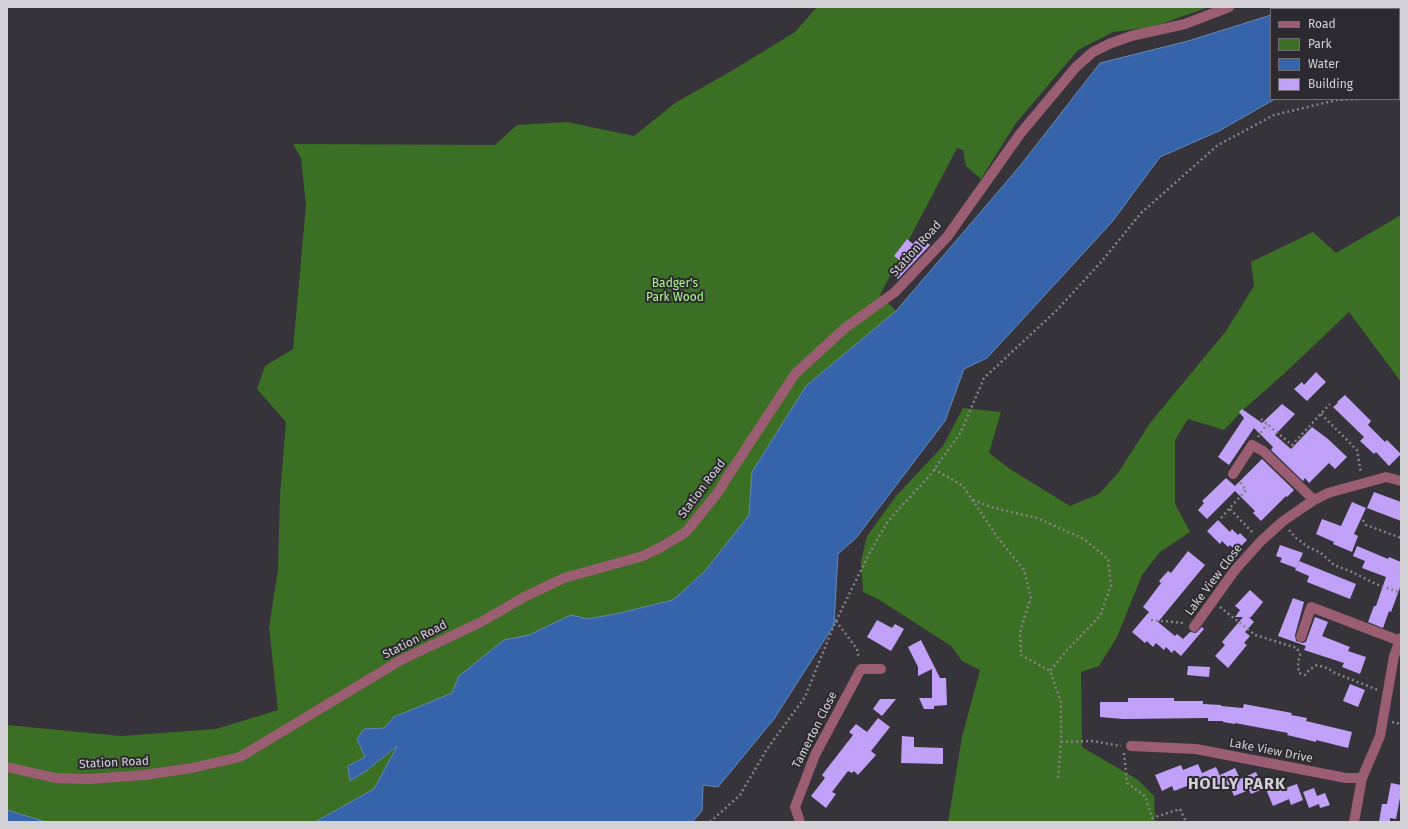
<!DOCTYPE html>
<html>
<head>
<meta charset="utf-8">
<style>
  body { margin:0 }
  #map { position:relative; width:1408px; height:829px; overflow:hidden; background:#36343a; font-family:"Fira Sans",sans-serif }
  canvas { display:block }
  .frame { position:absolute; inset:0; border:8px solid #d3d1d5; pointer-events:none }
  .legend { position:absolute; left:1270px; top:8px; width:130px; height:92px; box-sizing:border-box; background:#2c2a30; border:1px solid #6f6d72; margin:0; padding:5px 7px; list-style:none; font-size:12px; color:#d3d1d5 }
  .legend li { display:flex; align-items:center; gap:8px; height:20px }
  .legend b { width:20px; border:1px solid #6f6d72 }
</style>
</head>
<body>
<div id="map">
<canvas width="1408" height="829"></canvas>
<div class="frame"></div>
<ul class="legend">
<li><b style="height:5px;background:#9a5d71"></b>Road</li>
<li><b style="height:11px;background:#3b6f23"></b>Park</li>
<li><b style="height:11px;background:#3564aa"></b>Water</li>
<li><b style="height:11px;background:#c0a1f7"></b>Building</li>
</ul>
</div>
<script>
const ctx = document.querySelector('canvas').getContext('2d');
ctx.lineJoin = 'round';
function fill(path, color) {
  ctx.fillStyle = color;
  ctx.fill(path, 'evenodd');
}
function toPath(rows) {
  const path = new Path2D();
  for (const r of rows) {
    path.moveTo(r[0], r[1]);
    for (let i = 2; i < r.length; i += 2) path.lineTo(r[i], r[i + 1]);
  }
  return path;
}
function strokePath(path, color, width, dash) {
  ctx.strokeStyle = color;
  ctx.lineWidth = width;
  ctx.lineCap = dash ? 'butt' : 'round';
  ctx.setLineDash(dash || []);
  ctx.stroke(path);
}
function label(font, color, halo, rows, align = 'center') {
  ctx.font = font + ' "Fira Sans",sans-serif';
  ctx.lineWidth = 4;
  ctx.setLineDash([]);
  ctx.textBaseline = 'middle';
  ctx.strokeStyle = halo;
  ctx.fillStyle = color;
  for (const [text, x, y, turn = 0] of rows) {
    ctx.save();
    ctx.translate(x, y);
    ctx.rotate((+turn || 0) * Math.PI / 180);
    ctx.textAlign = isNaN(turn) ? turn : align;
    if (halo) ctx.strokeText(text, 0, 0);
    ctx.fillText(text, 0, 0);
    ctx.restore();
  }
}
const green = toPath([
  [817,7,1209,7,1152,27,1113,32,1078,50,1016,123,981,179,966,166,963,150,957,148,880,295,896,311,1020,166,1100,63,1188,41,1271,15,1271,99,1275,99,1219,131,1160,157,1112,222,987,358,964,369,945,421,856,538,838,554,834,625,774,719,718,787,703,785,702,811,692,822,7,822,7,725,121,736,216,729,278,710,269,627,278,570,280,495,286,422,257,389,265,366,293,349,306,205,301,158,293,144,495,145,517,125,567,122,634,136,675,103,733,70,795,32],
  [1401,215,1401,382,1349,312,1286,372,1245,408,1224,430,1188,419,1175,440,1175,504,1190,532,1160,552,1142,575,1117,637,1099,666,1081,672,1082,747,1138,780,1154,796,1155,822,948,822,962,737,980,670,962,661,951,646,878,599,863,592,861,561,867,536,896,496,943,446,963,408,1001,412,989,453,1010,469,1070,506,1099,494,1118,473,1150,423,1226,331,1254,286,1251,262,1313,232,1336,253]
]);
const water = toPath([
  [1293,7,1401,7,1401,72,1399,72,1399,9,1288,9,1293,7],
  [1271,15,1271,99,1275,99,1219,131,1160,157,1112,222,987,358,964,369,945,421,856,538,838,554,834,625,774,719,718,787,703,785,702,811,692,822,315,822,374,789,397,746,366,771,350,781,348,766,365,757,357,739,364,729,384,728,394,717,452,693,459,676,504,640,529,635,571,615,588,619,620,613,673,600,705,571,749,515,752,472,806,386,896,311,1020,166,1100,63,1188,41,1271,15],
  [7,810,46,822,7,822,7,810]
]);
const building = toPath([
  [920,236,930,245,898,279,893,275,903,263,894,256,907,239,913,244],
  [1316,372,1326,382,1307,401,1294,389,1302,382,1304,385],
  [1345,395,1371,421,1368,425,1385,442,1387,440,1401,454,1389,466,1376,452,1374,454,1360,441,1364,437,1333,407,1338,403,1337,402],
  [1282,404,1295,414,1275,435,1291,449,1312,427,1328,439,1347,457,1335,469,1329,463,1309,483,1305,478,1303,481,1271,450,1273,447,1254,428,1229,465,1218,457,1244,418,1239,412,1242,409,1262,423],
  [1262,459,1294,490,1287,497,1286,496,1261,521,1253,513,1255,511,1235,491,1207,519,1198,510,1204,503,1202,501,1226,478,1235,486],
  [1374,492,1401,502,1401,521,1367,508],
  [1352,502,1366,508,1354,534,1358,536,1352,552,1333,544,1334,542,1316,534,1322,519,1341,526],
  [1218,520,1230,532,1232,529,1238,535,1240,533,1247,540,1236,551,1230,545,1228,547,1222,541,1220,544,1207,531],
  [1280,545,1303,553,1296,568,1280,562,1282,558,1276,556],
  [1357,546,1388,559,1389,557,1401,562,1401,585,1391,612,1389,611,1383,628,1368,622,1374,606,1376,606,1386,577,1362,568,1365,561,1353,556],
  [1188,551,1205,565,1158,622,1175,636,1177,634,1183,639,1190,632,1196,633,1202,627,1204,629,1181,656,1174,650,1172,653,1166,647,1164,650,1156,643,1153,647,1147,641,1145,643,1132,632,1149,612,1143,607,1161,583,1159,581,1168,571,1171,573],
  [1299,561,1356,584,1350,599,1307,582,1309,576,1295,570],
  [1250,590,1263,602,1251,617,1249,617,1254,622,1245,632,1250,636,1244,643,1247,645,1228,668,1215,656,1225,645,1222,642,1243,617,1235,617,1240,610,1235,606],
  [1293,598,1304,602,1295,635,1296,641,1302,643,1306,642,1315,617,1328,622,1322,636,1350,647,1348,651,1366,657,1360,674,1342,667,1344,663,1304,650,1306,646,1278,636],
  [877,620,892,628,895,624,904,629,891,651,867,637],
  [921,640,940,678,946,678,947,705,934,706,934,709,924,709,919,698,932,698,932,669,918,676,918,667,908,647],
  [1188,666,1210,667,1209,677,1187,675],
  [1350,684,1365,690,1358,707,1343,701],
  [1128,698,1174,698,1174,701,1203,701,1203,704,1221,705,1221,706,1242,708,1243,708,1244,704,1292,713,1291,715,1307,718,1306,721,1352,732,1348,748,1316,740,1316,742,1304,739,1287,735,1288,733,1235,723,1235,724,1223,722,1223,721,1208,721,1208,718,1123,719,1100,717,1100,702,1128,702],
  [880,699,896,699,882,716,873,709],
  [878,718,890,727,871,751,876,755,858,775,854,771,852,773,848,771,832,792,836,794,826,808,811,796,825,778,822,775,853,735,849,732,856,724,867,732],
  [902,736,914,737,914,747,943,748,943,764,901,763],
  [1198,764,1202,773,1216,767,1223,783,1212,788,1210,783,1197,788,1195,783,1174,791,1172,786,1162,791,1155,775,1181,765,1183,770],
  [1235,768,1240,779,1256,772,1263,789,1251,794,1249,790,1234,796,1231,789,1226,791,1220,775],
  [1274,777,1280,790,1297,784,1303,800,1291,805,1289,799,1273,806,1263,782],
  [1391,783,1401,785,1401,798,1400,798,1396,819,1390,818,1390,822,1379,822,1382,804,1387,804],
  [1314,788,1317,796,1325,793,1330,805,1320,808,1319,804,1309,808,1303,792]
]);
const path = toPath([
  [1399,97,1401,97],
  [1321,414,1357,450,1361,473],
  [1261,419,1292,445,1330,404],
  [1258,437,1267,424],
  [934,469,963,486,998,538,1024,570,1031,597,1020,632,1021,655,1050,671,1061,702,1061,742,1058,779],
  [973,500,994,508,1037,518,1084,539,1108,559,1111,585,1100,616,1067,650,1050,671],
  [1230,509,1253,533],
  [1221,518,1246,490,1240,482],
  [1363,520,1366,525,1401,538],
  [1289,530,1296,538,1308,547,1321,553,1334,565,1352,572,1376,584,1401,593],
  [1220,607,1255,635,1297,648,1300,655,1298,663,1299,673,1305,675,1309,670,1317,665,1327,668,1335,673,1378,690],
  [1151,620,1184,623],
  [836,621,857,649,859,659],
  [1392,722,1401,724],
  [1061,742,1092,741,1121,746],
  [1124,753,1127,783,1145,796,1152,818,1180,809,1186,822],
  [710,822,740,795,767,749,805,697,834,625,869,554,888,521,931,474,961,432,984,378,1057,310,1102,261,1141,213,1218,145,1274,115,1337,100,1359,99]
]);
const minor = toPath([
  [1233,474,1252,445,1263,451,1314,500],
  [1194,627,1235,570,1261,541,1282,522,1302,508,1314,500,1328,493,1386,477,1401,481],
  [1301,637,1311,607,1400,641],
  [1131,746,1196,749,1346,778,1362,778],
  [7,767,55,778,89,779,144,775,192,768,240,757,401,660,481,622,526,596,564,578,643,556,663,546,686,532,719,491,726,479,795,374,845,328,895,292,947,237,1020,134,1076,67,1093,52,1109,44,1131,36,1185,24,1229,7],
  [800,822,795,807,815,755,861,669,881,669],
  [1354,822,1362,778,1380,736,1394,656,1401,638]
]);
const streetNames = [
  ["Station Road",916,249,-48],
  ["Station Road",702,489,-53],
  ["Lake View Close",1214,580,-53],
  ["Station Road",415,640,-27],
  ["Tamerton Close",815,730,-63],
  ["Lake View Drive",1271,751,11],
  ["Station Road",114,763,-3]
];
const parkNames = [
  ["Badger's",675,284],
  ["Park Wood",675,298]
];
const districtNames = [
  ["HOLLY PARK",1237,785]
];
fill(green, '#3b6f23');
fill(water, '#3564aa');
strokePath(water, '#6485b7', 1);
fill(building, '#c0a1f7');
strokePath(path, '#848287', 2.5, [2, 3]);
strokePath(minor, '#9a5d71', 10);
label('12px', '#d3d1d5', '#2c2a30', streetNames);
label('12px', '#adf790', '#2c2a30', parkNames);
ctx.letterSpacing = '1px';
label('bold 16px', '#d3d1d5', '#2c2a30', districtNames);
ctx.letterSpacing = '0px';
</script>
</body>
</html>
